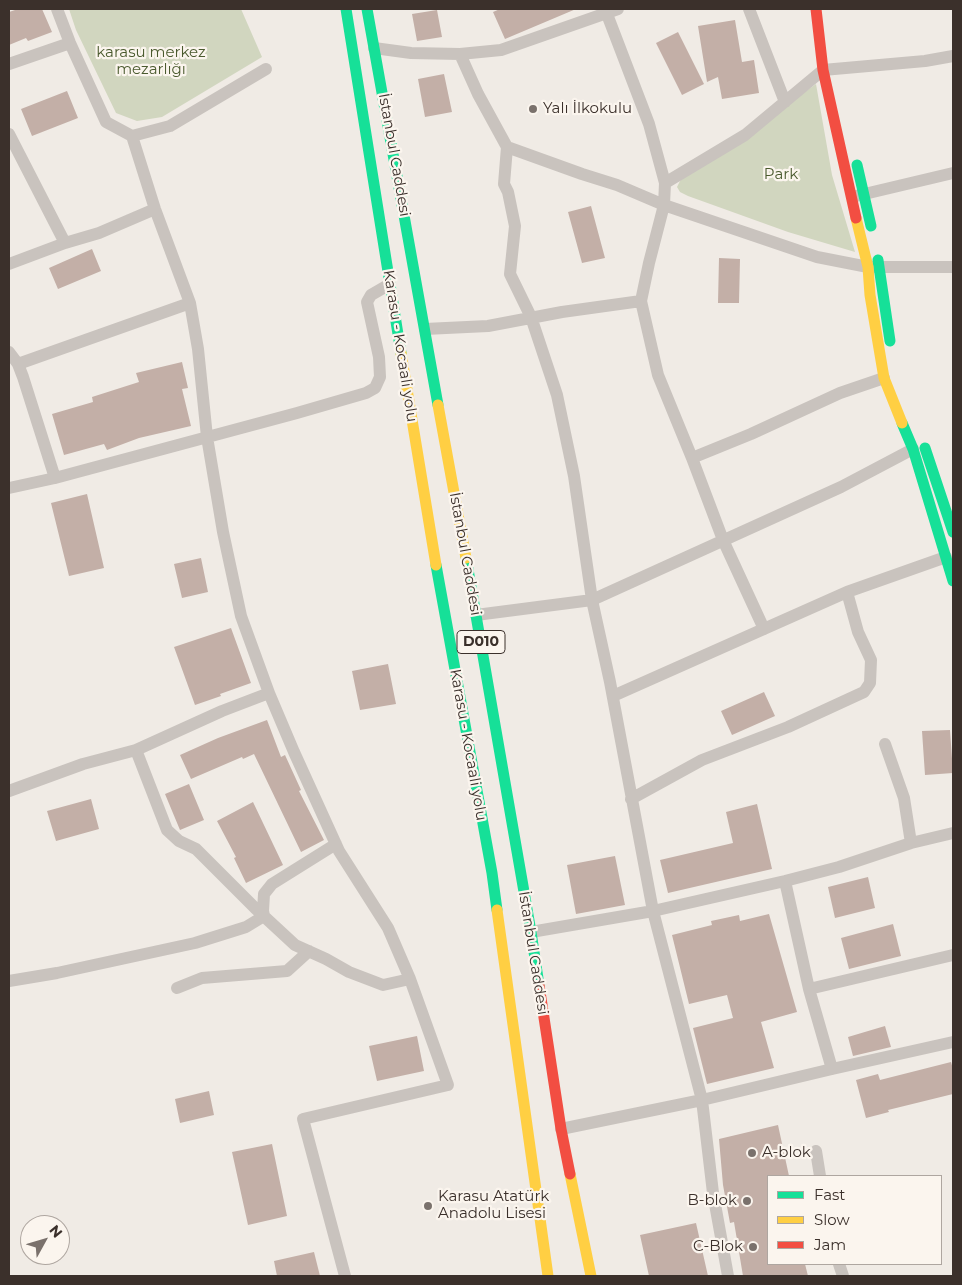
<!DOCTYPE html>
<html>
<head>
<meta charset="utf-8">
<style>
  body { margin:0 }
  #map { position:relative; width:962px; height:1285px; overflow:hidden; background:#f0ebe5; font-family:Montserrat,sans-serif }
  canvas { display:block }
  .frame { position:absolute; inset:0; border:10px solid #3b302b; pointer-events:none }
  .legend { position:absolute; left:767px; top:1175px; width:175px; height:90px; box-sizing:border-box; background:#fbf5ee; border:1px solid #aea6a0; margin:0; padding:6px 9px; list-style:none; font-size:15px; color:#3b302b }
  .legend li { display:flex; align-items:center; gap:10px; height:25px }
  .legend b { width:25px; border:1px solid #aea6a0 }
  .north { position:absolute; left:20px; top:1215px; width:50px; height:50px; box-sizing:border-box; background:#fbf5ee; border:1px solid #aea6a0; border-radius:50%; rotate:51deg; font-size:14px; font-weight:700; line-height:20px; text-align:center; color:#3b302b }
  .north::after { content:''; display:block; margin:auto; width:18px; height:22px; background:#7a716c; clip-path:polygon(50% 0,100% 100%,50% 72%,0 100%) }
</style>
</head>
<body>
<div id="map">
<canvas width="962" height="1285"></canvas>
<div class="frame"></div>
<ul class="legend">
<li><b style="height:6px;background:#16e098"></b>Fast</li>
<li><b style="height:6px;background:#ffcf43"></b>Slow</li>
<li><b style="height:6px;background:#f24e42"></b>Jam</li>
</ul>
<div class="north">N</div>
</div>
<script>
const ctx = document.querySelector('canvas').getContext('2d');
ctx.lineJoin = 'round';
function fill(path, color) {
  ctx.fillStyle = color;
  ctx.fill(path, 'evenodd');
}
function toPath(rows) {
  const path = new Path2D();
  for (const r of rows) {
    path.moveTo(r[0], r[1]);
    for (let i = 2; i < r.length; i += 2) path.lineTo(r[i], r[i + 1]);
  }
  return path;
}
function strokePath(path, color, width, dash) {
  ctx.strokeStyle = color;
  ctx.lineWidth = width;
  ctx.lineCap = dash ? 'butt' : 'round';
  ctx.setLineDash(dash || []);
  ctx.stroke(path);
}
function label(font, color, halo, rows, align = 'center') {
  ctx.font = font + ' Montserrat,sans-serif';
  ctx.lineWidth = 4.5;
  ctx.setLineDash([]);
  ctx.textBaseline = 'middle';
  ctx.strokeStyle = halo;
  ctx.fillStyle = color;
  for (const [text, x, y, turn = 0] of rows) {
    ctx.save();
    ctx.translate(x, y);
    ctx.rotate((+turn || 0) * Math.PI / 180);
    ctx.textAlign = isNaN(turn) ? turn : align;
    if (halo) ctx.strokeText(text, 0, 0);
    ctx.fillText(text, 0, 0);
    ctx.restore();
  }
}
const green = toPath([
  [69,9,241,9,262,57,162,117,137,121,116,113,76,30],
  [816,84,832,175,855,252,788,232,688,196,680,192,677,187,681,179]
]);
const building = toPath([
  [18,9,42,9,52,32,28,41,26,38,9,45,9,12],
  [500,9,576,9,505,39,493,12],
  [437,10,442,37,417,41,412,14],
  [735,20,742,62,754,60,759,93,722,99,718,77,707,82,698,26],
  [678,32,704,84,682,95,656,43],
  [444,74,452,112,425,117,418,79],
  [67,91,78,118,32,136,21,109],
  [591,206,605,258,582,263,568,212],
  [92,249,101,271,58,289,49,268],
  [719,258,740,259,739,303,718,303],
  [182,362,188,388,182,389,191,426,139,438,107,450,104,444,64,455,52,414,93,402,92,397,139,382,136,373],
  [87,494,104,568,69,576,51,503],
  [201,558,208,592,182,598,174,564],
  [231,628,251,683,220,694,221,696,195,705,174,647],
  [388,664,396,704,360,710,352,671],
  [764,692,775,716,732,735,721,711],
  [267,720,281,757,285,755,301,790,299,791,324,840,301,852,254,754,243,759,242,757,191,779,180,755,218,738],
  [950,730,953,773,925,775,922,731],
  [189,784,204,820,180,830,165,794],
  [91,799,99,829,56,841,47,811],
  [253,802,283,865,246,883,234,858,236,857,217,821],
  [757,804,772,869,668,893,660,860,733,843,726,812],
  [615,856,625,905,576,914,567,865],
  [868,877,875,908,835,918,828,887],
  [769,914,797,1012,761,1022,774,1068,707,1084,693,1028,733,1018,727,995,689,1004,672,935,712,925,711,921,739,915,740,921],
  [893,924,901,956,849,969,841,938],
  [885,1026,891,1047,853,1056,848,1037],
  [417,1036,424,1071,377,1081,369,1046],
  [951,1062,953,1069,953,1094,888,1110,889,1112,866,1118,856,1080,878,1074,880,1080],
  [209,1091,214,1115,180,1123,175,1099],
  [778,1125,789,1176,768,1176,768,1264,805,1264,808,1276,743,1276,734,1222,730,1223,723,1185,719,1139],
  [272,1144,287,1216,248,1225,232,1152],
  [696,1223,708,1276,649,1276,640,1235],
  [314,1252,320,1276,277,1276,274,1261]
]);
const street = toPath([
  [57,9,70,43,106,122,132,136,170,126,266,69],
  [605,9,649,124,665,183,664,205,649,263,641,301,658,375,692,458,723,540,764,629],
  [749,9,785,102],
  [374,48,411,53,460,54,501,50,618,9],
  [460,54,478,94,507,147,582,174,617,185,664,205,817,257,868,267,953,267],
  [9,64,70,43],
  [9,134,65,243],
  [132,136,155,209,190,303,198,349,207,437,223,532,241,616,269,693,294,752,339,851,388,928,410,979,448,1085,303,1119,345,1276],
  [507,147,504,184,508,192,515,226,510,274,531,317,557,395,574,476,592,600,610,682,653,911,702,1100,713,1193,728,1276],
  [665,183,745,135,823,70,925,61,953,56],
  [856,196,953,173],
  [9,264,65,243,99,233,155,209],
  [425,329,488,326,562,312,641,301],
  [9,352,18,364,23,377,55,478],
  [18,364,190,303],
  [692,458,751,434,840,393,884,378],
  [9,488,55,478,297,413,366,393,375,388,380,377,379,357,367,302,371,295,390,284],
  [476,615,592,600,841,487,913,449],
  [613,696,847,592,946,557],
  [885,744,904,798,911,843],
  [136,750,167,830,179,841,196,849,255,908,295,945,326,959,349,972,383,985,410,979],
  [9,791,83,764,136,750,222,711,269,693],
  [631,799,702,760,788,727,864,692,870,683,871,660,858,632,847,592],
  [785,881,809,989,832,1069],
  [531,932,653,911,785,881,839,867,911,843,953,833],
  [9,981,57,973,195,943,246,927,264,916,263,911,264,894,272,884,336,844],
  [177,988,202,978,287,971,309,951],
  [809,989,953,955],
  [561,1129,702,1100,832,1069,953,1042],
  [816,1151,820,1176],
  [839,1264,843,1276]
]);
const fast = toPath([
  [346,9,401,353],
  [367,9,438,405],
  [857,165,871,226],
  [878,260,890,341],
  [902,423,913,449,953,581],
  [925,448,953,532],
  [466,558,531,932,539,985],
  [436,565,492,873,497,910]
]);
const slow = toPath([
  [856,218,868,267,870,295,884,378,902,423],
  [401,353,436,565],
  [438,405,466,558],
  [497,910,548,1276],
  [570,1174,591,1276]
]);
const jam = toPath([
  [816,9,823,70,856,218],
  [539,985,561,1129,570,1174]
]);
const markers = [
  [533,109,5,"#7a716c"],
  [752,1153,5,"#7a716c"],
  [747,1201,5,"#7a716c"],
  [428,1206,5,"#7a716c"],
  [753,1247,5,"#7a716c"]
];
const shields = [
  [481,642,48]
];
const shieldNames = [
  ["D010",481,642]
];
const parkNames = [
  ["karasu merkez",151,53],
  ["mezarlığı",151,70],
  ["Park",781,175]
];
const poiNames = [
  ["Yalı İlkokulu",543,109],
  ["A-blok",762,1153],
  ["Karasu Atatürk",438,1197],
  ["Anadolu Lisesi",438,1214],
  ["B-blok",737,1201,"right"],
  ["C-Blok",743,1247,"right"]
];
const streetNames = [
  ["İstanbul Caddesi",394,155,80],
  ["Karasu - Kocaali yolu",400,346,81],
  ["İstanbul Caddesi",465,554,80],
  ["Karasu - Kocaali yolu",468,745,80],
  ["İstanbul Caddesi",533,953,81]
];
fill(green, '#d1d6bf');
fill(building, '#c3afa7');
strokePath(street, '#c9c3be', 12);
strokePath(fast, '#16e098', 11);
strokePath(slow, '#ffcf43', 11);
strokePath(jam, '#f24e42', 11);
for (const [x, y, r, color] of markers) {
  const dot = new Path2D();
  dot.arc(x, y, r, 0, 2 * Math.PI);
  ctx.fillStyle = color;
  ctx.fill(dot);
  strokePath(dot, '#fbf5ee', 2);
}
for (const [x, y, w] of shields) {
  const box = new Path2D();
  box.roundRect(x - w / 2, y - 11.5, w, 23, 4);
  ctx.fillStyle = '#fbf5ee';
  ctx.fill(box);
  strokePath(box, '#3b302b', 1);
}
label('bold 14px', '#3b302b', null, shieldNames);
label('15px', '#4a5a2e', '#fbf5ee', parkNames);
label('15px', '#3b302b', '#fbf5ee', poiNames, 'left');
label('15px', '#3b302b', '#fbf5ee', streetNames);
</script>
</body>
</html>
